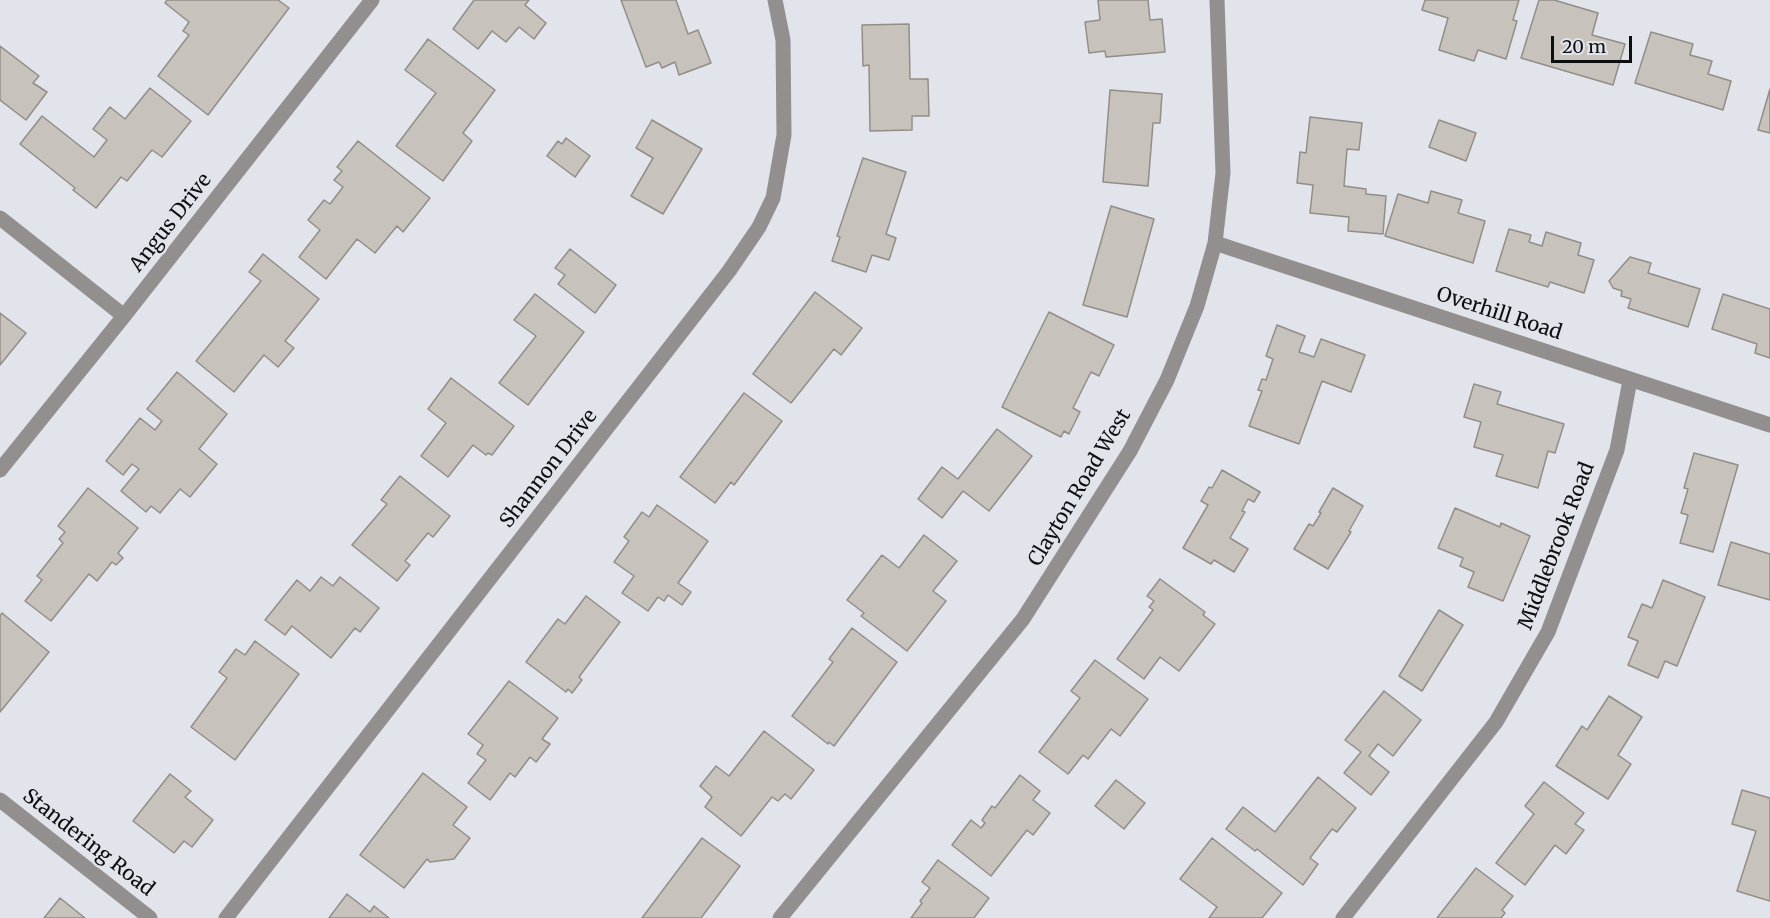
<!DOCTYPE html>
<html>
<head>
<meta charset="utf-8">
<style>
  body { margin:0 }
  #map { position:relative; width:1770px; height:918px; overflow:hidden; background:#e1e4ea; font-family:Merriweather,serif }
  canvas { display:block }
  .scale { position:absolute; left:1551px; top:36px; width:81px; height:27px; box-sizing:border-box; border:3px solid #0d0e10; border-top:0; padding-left:8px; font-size:18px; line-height:21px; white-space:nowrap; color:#0d0e10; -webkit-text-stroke:4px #e1e4ea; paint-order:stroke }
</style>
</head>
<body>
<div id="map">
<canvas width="1770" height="918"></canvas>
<div class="scale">20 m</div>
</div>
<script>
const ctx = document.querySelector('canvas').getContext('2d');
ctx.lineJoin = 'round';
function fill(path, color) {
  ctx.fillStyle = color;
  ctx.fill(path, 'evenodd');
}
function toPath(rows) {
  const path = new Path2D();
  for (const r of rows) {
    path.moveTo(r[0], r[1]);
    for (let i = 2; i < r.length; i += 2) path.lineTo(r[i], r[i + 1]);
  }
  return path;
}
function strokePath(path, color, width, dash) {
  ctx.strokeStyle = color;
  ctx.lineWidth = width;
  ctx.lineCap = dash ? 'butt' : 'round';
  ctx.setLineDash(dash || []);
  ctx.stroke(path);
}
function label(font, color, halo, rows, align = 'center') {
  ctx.font = font + ' Merriweather,serif';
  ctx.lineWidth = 5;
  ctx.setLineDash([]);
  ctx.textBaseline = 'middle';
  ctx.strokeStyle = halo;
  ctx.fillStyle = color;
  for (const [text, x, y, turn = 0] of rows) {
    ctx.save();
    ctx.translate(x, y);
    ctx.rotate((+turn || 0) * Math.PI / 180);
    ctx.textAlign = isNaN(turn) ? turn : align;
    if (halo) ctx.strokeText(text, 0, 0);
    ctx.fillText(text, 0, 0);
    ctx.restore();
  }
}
const building = toPath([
  [167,0,278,0,289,8,208,115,158,76,189,35,183,31,189,22,165,3,167,0],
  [474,0,529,0,525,5,546,23,534,39,519,27,506,42,492,31,478,49,453,29,474,0],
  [621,0,676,0,688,34,698,30,711,63,679,75,675,62,662,68,659,62,646,67,621,0],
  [1098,0,1148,0,1150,20,1162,19,1165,52,1106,57,1105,51,1089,53,1085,22,1100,20,1098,0],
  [1425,0,1519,0,1513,20,1517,21,1506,59,1478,50,1474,61,1439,50,1448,18,1422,10,1425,0],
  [1539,0,1554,0,1598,13,1592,35,1625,44,1613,85,1521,58,1539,0],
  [909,24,910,79,928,79,929,116,912,116,912,130,870,131,869,65,863,66,862,25,909,24],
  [1651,32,1693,44,1690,55,1712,61,1708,74,1731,81,1723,110,1635,83,1651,32],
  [428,39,495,90,463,133,472,141,443,181,396,146,436,93,405,70,428,39],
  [0,46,39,76,33,83,47,92,26,120,0,100,0,46],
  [150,88,191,121,162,157,152,150,127,181,121,177,96,208,73,190,75,188,20,144,42,116,94,157,107,140,93,129,110,107,125,119,150,88],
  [1770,89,1770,133,1758,130,1770,89],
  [1110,90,1162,94,1160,123,1153,123,1148,186,1103,182,1110,90],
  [1310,117,1362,123,1359,150,1347,149,1344,186,1366,189,1366,194,1386,196,1383,234,1348,231,1349,217,1310,213,1313,185,1297,183,1300,152,1306,153,1310,117],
  [652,120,702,149,663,214,631,196,653,158,636,148,652,120],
  [1439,120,1476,133,1466,161,1429,147,1439,120],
  [566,138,590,156,575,177,547,156,558,141,562,144,566,138],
  [358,141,430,198,403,232,397,226,375,253,357,239,326,279,299,257,320,230,308,220,324,200,330,204,343,187,334,180,342,171,337,167,358,141],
  [863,158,906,172,886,234,896,238,889,260,872,255,866,272,832,261,840,237,837,236,863,158],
  [1431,191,1462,200,1458,213,1485,221,1473,263,1385,236,1398,194,1428,203,1431,191],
  [1111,206,1154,219,1127,317,1083,305,1111,206],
  [1509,229,1531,235,1529,242,1542,246,1546,232,1581,243,1578,255,1594,260,1584,293,1550,282,1548,287,1496,271,1509,229],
  [570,249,616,285,595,313,558,284,565,275,555,268,570,249],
  [263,254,319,299,285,341,294,348,278,367,264,355,234,392,196,361,261,281,249,272,263,254],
  [1630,257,1651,263,1648,273,1700,289,1688,327,1628,308,1631,299,1621,296,1622,291,1613,288,1609,281,1630,257],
  [815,292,862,328,841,355,834,349,791,403,753,374,815,292],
  [535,294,584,332,528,405,499,383,536,336,514,320,535,294],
  [1723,294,1770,309,1770,358,1755,353,1757,344,1712,329,1723,294],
  [1049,312,1114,345,1099,376,1091,372,1073,408,1080,412,1069,434,1064,431,1061,437,1002,407,1049,312],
  [0,313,26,333,0,365,0,313],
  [1277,325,1305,336,1299,352,1314,357,1321,339,1365,355,1351,392,1322,381,1299,444,1249,426,1262,391,1258,390,1262,379,1266,380,1273,359,1266,356,1277,325],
  [177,372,227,414,199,449,217,464,190,497,180,489,160,513,151,506,146,512,121,491,139,469,132,464,123,475,106,461,140,418,155,430,162,421,147,409,177,372],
  [451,378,514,426,492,455,488,453,486,455,473,445,448,477,421,456,446,423,428,409,451,378],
  [1474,384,1501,392,1497,404,1564,424,1555,453,1548,451,1538,488,1496,476,1503,455,1474,447,1481,422,1464,417,1474,384],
  [744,393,782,421,734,485,731,482,715,503,680,477,744,393],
  [997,429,1032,456,989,511,963,491,942,518,918,499,942,467,958,479,997,429],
  [1694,453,1738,465,1713,552,1680,543,1688,515,1681,513,1688,489,1684,488,1694,453],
  [1222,470,1260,492,1254,502,1248,499,1242,511,1245,512,1230,538,1248,549,1234,572,1214,560,1211,564,1183,548,1208,505,1201,501,1209,487,1212,488,1222,470],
  [400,476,450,516,433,537,428,533,405,561,410,565,397,581,352,545,387,504,381,500,400,476],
  [88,488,138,528,118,553,123,558,116,565,112,562,97,581,89,574,51,621,25,601,42,580,37,576,63,543,59,539,65,532,58,526,88,488],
  [1333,488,1363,506,1349,531,1351,532,1328,569,1294,549,1309,524,1313,526,1321,513,1319,512,1333,488],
  [657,505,708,541,678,583,691,592,682,605,668,595,664,601,658,597,648,611,622,593,634,576,614,562,629,541,624,537,642,512,649,517,657,505],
  [1455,508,1500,527,1501,523,1530,536,1503,601,1468,587,1474,572,1460,566,1463,558,1438,548,1455,508],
  [924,535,957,561,933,591,946,601,907,651,861,616,864,613,847,600,882,555,899,568,924,535],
  [1731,542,1770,554,1770,600,1718,585,1731,542],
  [321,577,333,586,340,577,379,608,360,632,355,628,331,658,292,626,285,635,265,620,297,580,310,591,321,577],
  [1160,579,1205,612,1203,615,1215,624,1179,671,1160,657,1144,679,1117,659,1153,610,1149,607,1154,601,1147,596,1160,579],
  [1663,580,1705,597,1677,666,1665,661,1658,678,1628,665,1638,641,1628,637,1642,604,1652,608,1663,580],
  [586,596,620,622,579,677,582,680,572,693,568,689,566,692,526,662,558,619,565,624,586,596],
  [1439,610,1463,625,1422,691,1399,676,1439,610],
  [2,613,49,652,0,712,0,616,2,613],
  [852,628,897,662,834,746,829,742,828,744,792,716,833,662,829,659,852,628],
  [255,641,299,674,235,760,191,727,227,678,219,672,236,649,245,655,255,641],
  [1095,660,1148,699,1120,736,1111,729,1088,759,1083,755,1068,774,1039,752,1080,698,1071,691,1095,660],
  [509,681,558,718,542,739,550,744,536,762,530,757,515,777,510,773,490,800,468,783,486,760,477,754,483,745,468,734,509,681],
  [1384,691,1421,720,1393,756,1378,744,1369,756,1389,772,1371,795,1344,773,1361,752,1345,740,1384,691],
  [1609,696,1642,717,1618,755,1631,764,1608,799,1556,766,1582,726,1587,730,1609,696],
  [764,731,814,770,791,799,785,794,778,801,772,797,741,836,705,807,712,797,700,786,716,766,729,776,764,731],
  [423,773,467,807,453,825,470,838,454,859,430,862,427,859,404,888,360,855,423,773],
  [170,774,191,791,185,797,213,820,192,847,184,841,174,853,133,821,170,774],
  [1020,775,1040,791,1033,800,1050,813,1033,835,1027,830,991,876,952,845,971,820,981,828,985,823,982,820,992,806,995,808,1020,775],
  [1318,777,1356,808,1337,832,1332,829,1310,858,1318,864,1303,885,1257,849,1255,851,1226,829,1243,807,1275,832,1318,777],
  [1116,780,1145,803,1124,829,1095,806,1116,780],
  [1544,782,1584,813,1575,824,1584,830,1566,854,1555,845,1525,885,1496,863,1534,814,1525,806,1544,782],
  [1742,790,1770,798,1770,901,1737,891,1756,831,1732,824,1742,790],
  [702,838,740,866,701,918,642,918,702,838],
  [1212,838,1282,893,1262,918,1209,918,1217,907,1180,879,1212,838],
  [938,860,989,898,974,918,911,918,922,903,920,901,930,888,922,882,938,860],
  [1476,868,1513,896,1502,910,1505,913,1501,918,1437,918,1476,868],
  [347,894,370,912,374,906,389,918,329,918,347,894],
  [60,898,85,918,44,918,60,898]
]);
const minor = toPath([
  [0,218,124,316],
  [1215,243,1770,425],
  [0,470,124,316,372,0],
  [0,800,150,918],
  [226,918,729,271,759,227,773,198,784,135,783,40,775,0],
  [780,918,1023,619,1130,451,1167,380,1197,306,1215,243,1223,173,1217,0],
  [1343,918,1496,722,1548,632,1617,450,1630,380]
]);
const streetNames = [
  ["Angus Drive",171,223,-52],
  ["Overhill Road",1499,314,18],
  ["Shannon Drive",549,469,-52],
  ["Clayton Road West",1080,488,-59],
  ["Middlebrook Road",1557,546,-69],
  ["Standering Road",88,843,38]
];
fill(building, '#c8c2bd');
strokePath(building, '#938d88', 1.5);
strokePath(minor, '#928f8e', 15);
label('20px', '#0d0e10', '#e1e4ea', streetNames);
</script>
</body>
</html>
